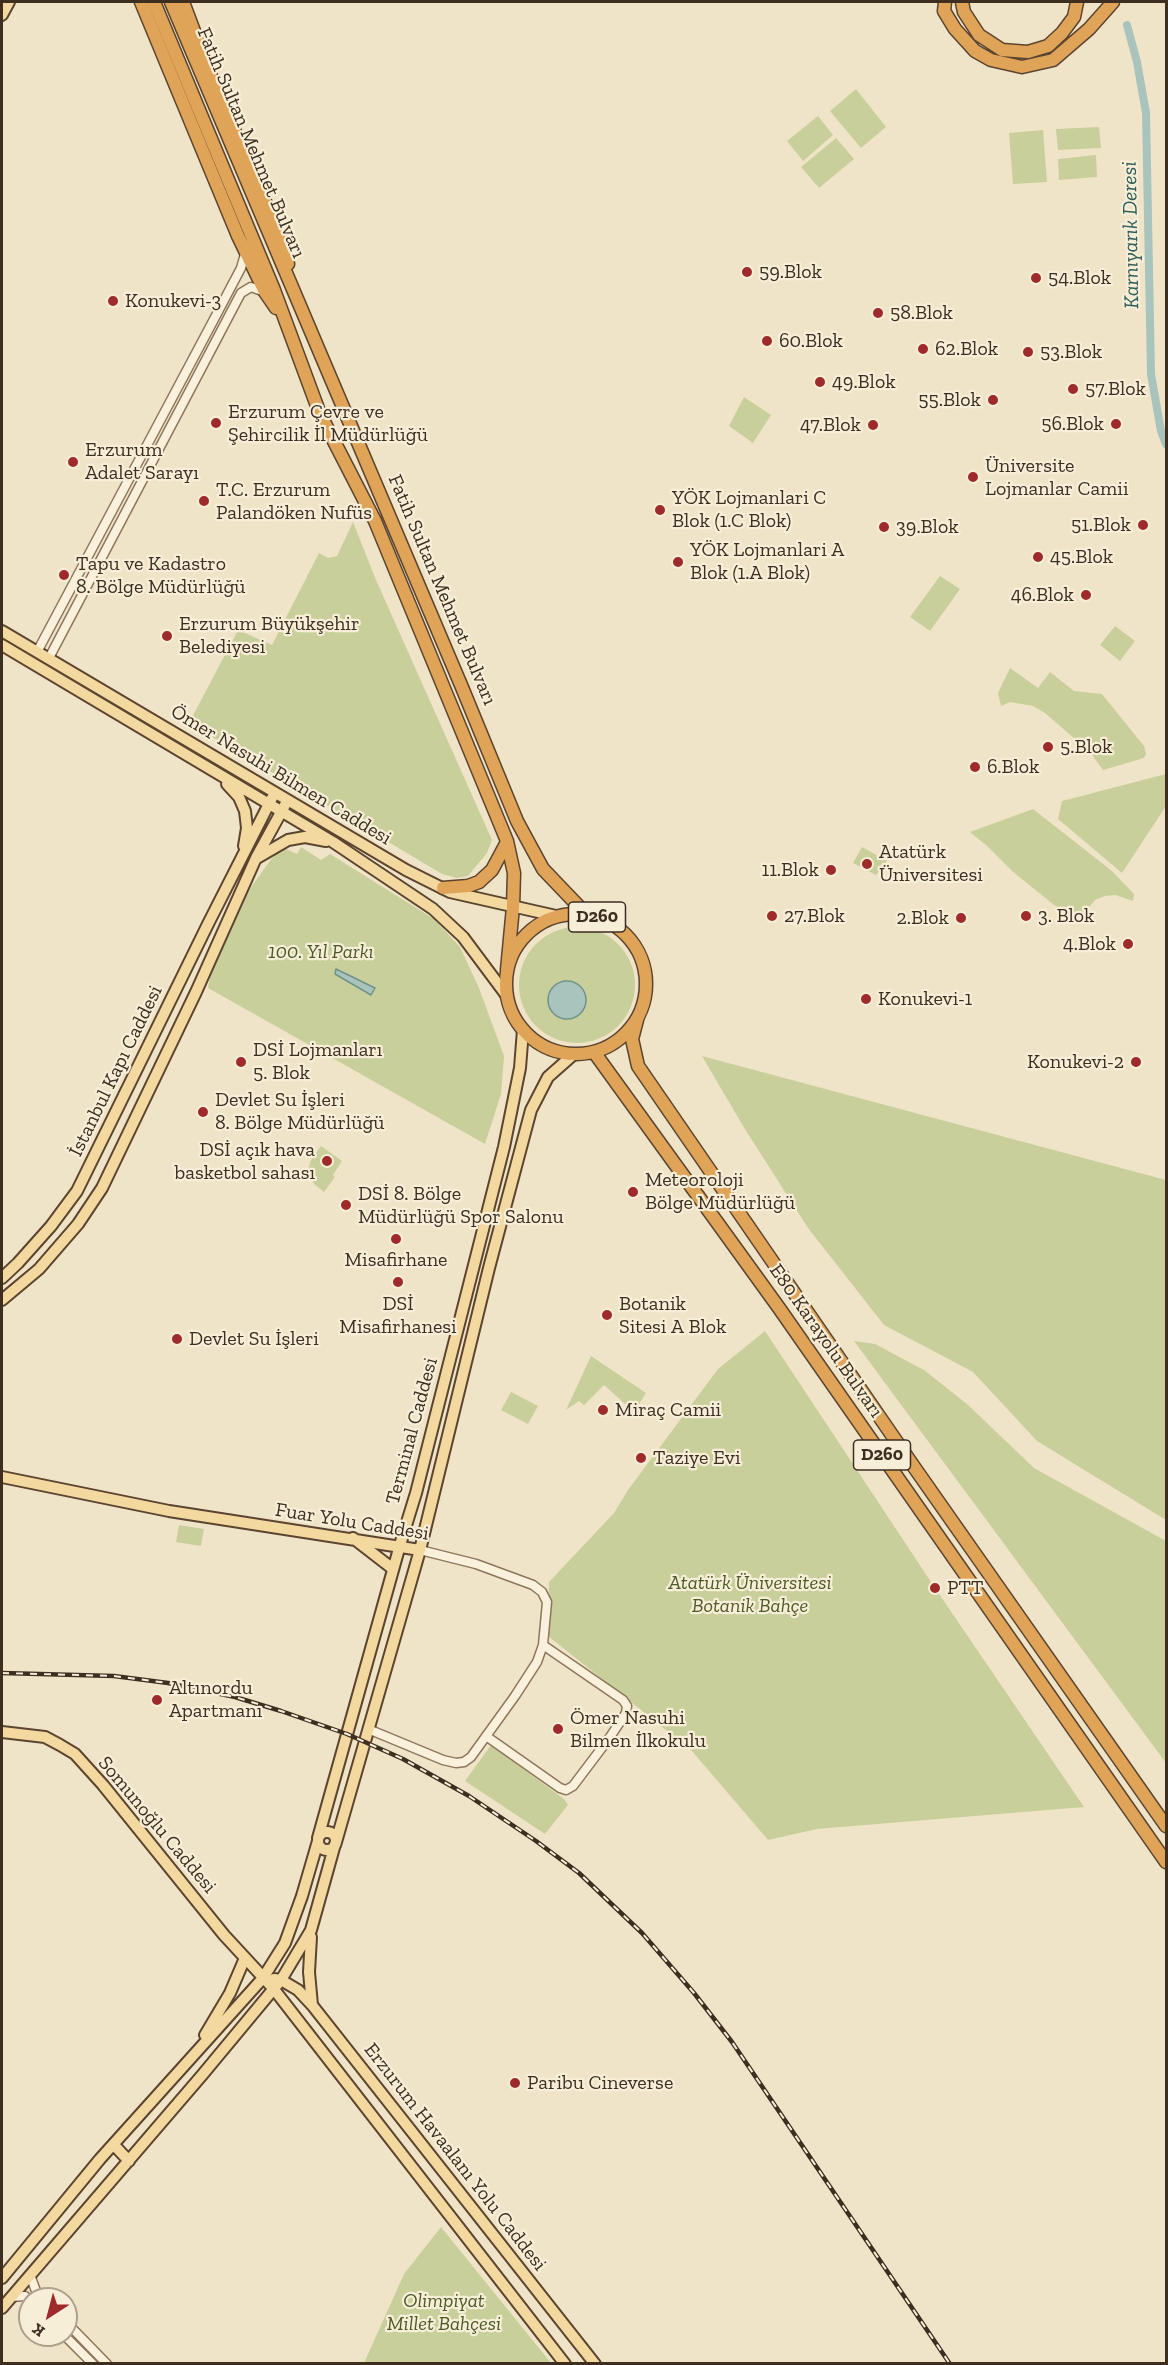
<!DOCTYPE html>
<html>
<head>
<meta charset="utf-8">
<style>
  body { margin:0 }
  #map { position:relative; width:1168px; height:2365px; overflow:hidden; background:#f0e4c8; font-family:"Zilla Slab",serif }
  canvas { display:block }
  .frame { position:absolute; inset:0; border:3px solid #3d2e20; pointer-events:none }
  .north { position:absolute; left:18px; top:2287px; width:60px; height:60px; box-sizing:border-box; background:#f7eed8; border:2px solid #ada18e; border-radius:50%; rotate:216deg; font-size:16px; font-weight:700; line-height:24px; text-align:center; color:#3d2e20 }
  .north::after { content:''; display:block; margin:auto; width:21px; height:27px; background:#9e2a2b; clip-path:polygon(50% 0,100% 100%,50% 72%,0 100%) }
</style>
</head>
<body>
<div id="map">
<canvas width="1168" height="2365"></canvas>
<div class="frame"></div>
<div class="north">K</div>
</div>
<script>
const ctx = document.querySelector('canvas').getContext('2d');
ctx.lineJoin = 'round';
function fill(path, color) {
  ctx.fillStyle = color;
  ctx.fill(path, 'evenodd');
}
function toPath(rows) {
  const path = new Path2D();
  for (const r of rows) {
    if (r.length === 3) {
      path.moveTo(r[0] + r[2], r[1]);
      path.arc(r[0], r[1], r[2], 0, 2 * Math.PI);
      continue;
    }
    path.moveTo(r[0], r[1]);
    for (let i = 2; i < r.length; i += 2) path.lineTo(r[i], r[i + 1]);
  }
  return path;
}
function strokePath(path, color, width, dash) {
  ctx.strokeStyle = color;
  ctx.lineWidth = width;
  ctx.lineCap = dash ? 'butt' : 'round';
  ctx.setLineDash(dash || []);
  ctx.stroke(path);
}
function label(font, color, halo, rows, align = 'center') {
  ctx.font = font + ' "Zilla Slab",serif';
  ctx.lineWidth = 4.5;
  ctx.setLineDash([]);
  ctx.textBaseline = 'middle';
  ctx.strokeStyle = halo;
  ctx.fillStyle = color;
  for (const [text, x, y, turn = 0] of rows) {
    ctx.save();
    ctx.translate(x, y);
    ctx.rotate((+turn || 0) * Math.PI / 180);
    ctx.textAlign = isNaN(turn) ? turn : align;
    if (halo) ctx.strokeText(text, 0, 0);
    ctx.fillText(text, 0, 0);
    ctx.restore();
  }
}
const green = toPath([
  [856,89,886,127,861,148,830,111],
  [818,116,833,135,803,161,787,141],
  [1099,127,1101,148,1058,150,1056,129],
  [1043,130,1047,182,1013,184,1009,133],
  [836,138,854,159,819,188,801,167],
  [1096,155,1097,177,1059,180,1058,159],
  [744,397,771,415,753,443,729,426],
  [353,522,376,580,492,840,487,853,468,876,457,878,442,874,189,723,238,630,272,645,319,553,328,558,337,556],
  [940,576,960,589,930,631,910,617],
  [1115,626,1135,641,1120,661,1100,645],
  [1010,668,1038,688,1050,672,1074,691,1102,694,1144,746,1146,754,1144,758,1103,770,1090,752,1045,713,1033,706,1010,702,1001,706,998,693],
  [1166,774,1166,806,1122,873,1058,819,1062,801],
  [1033,809,1112,871,1134,894,1133,901,1115,895,1105,896,1095,900,1083,915,1071,915,1054,905,1012,871,987,846,970,832],
  [301,847,321,860,330,854,434,919,460,947,479,988,504,1056,501,1094,485,1144,208,988,210,977,249,890,272,858,284,848,297,854],
  [862,847,887,861,876,875,853,863],
  [577,985,58],
  [702,1056,1166,1180,1166,1520,1037,1441,973,1372,884,1325,808,1228,743,1126],
  [321,1146,342,1161,333,1175,335,1177,324,1192,314,1184,308,1170,311,1160],
  [765,1331,935,1588,1084,1807,817,1829,768,1840,691,1750,548,1636,549,1582,614,1513,628,1490,718,1369],
  [854,1341,875,1344,924,1370,967,1404,1034,1468,1166,1541,1166,1763],
  [591,1356,646,1393,634,1412,604,1385,584,1405,579,1401,566,1410],
  [511,1392,538,1406,528,1424,501,1410],
  [179,1525,204,1529,201,1546,176,1542],
  [491,1745,564,1799,568,1805,545,1834,465,1781],
  [441,2227,551,2363,364,2363,404,2274]
]);
const water = toPath([
  [336,969,375,988,371,995,335,974,336,969],
  [567,1000,19]
]);
const canal = toPath([
  [1127,25,1137,62,1146,113,1151,374,1161,431,1166,444]
]);
const minor = toPath([
  [37,652,212,323,241,268,246,251],
  [49,658,241,293,251,287,265,292],
  [420,1550,476,1564,533,1585,542,1592,547,1602,543,1645,623,1700,627,1706,626,1713,610,1737,573,1786,566,1790,560,1788,486,1736],
  [368,1729,443,1760,456,1763,464,1762,471,1757,515,1696,537,1662,543,1645],
  [30,2275,36,2291,44,2299],
  [11,2297,25,2296,30,2301],
  [66,2322,107,2364],
  [64,2335,93,2364]
]);
const major = toPath([
  [2,15,9,2],
  [2,631,406,870,450,892,556,916],
  [2,645,333,842,433,909,463,937,507,996],
  [227,784,239,797,245,811,247,828,244,846],
  [257,858,288,840,305,837,326,841],
  [2,1278,18,1263,51,1226,77,1191,208,924,272,798],
  [2,1300,39,1269,78,1224,102,1188,196,992,256,858,285,805],
  [2,1477,169,1511,420,1550],
  [353,1538,393,1569],
  [2,1732,45,1737,60,1745,75,1754,103,1785,224,1935,273,1988,565,2364],
  [327,1841,9],
  [318,1838,400,1545,416,1493,504,1147,520,1068,523,1030],
  [336,1842,420,1550,489,1268,531,1110,548,1077,574,1054],
  [311,1937,309,1972,312,2005],
  [274,1979,281,1980,298,1990,312,2005,595,2364],
  [205,2035,230,1993,245,1958],
  [114,2145,129,2161],
  [2,2278,100,2159,263,1978,285,1943,302,1896,318,1841],
  [2,2308,203,2074,281,1980,311,1930,335,1844]
]);
const highway = toPath([
  [141,2,238,236,265,292,276,308],
  [154,2,274,290,320,414,375,521,507,841,514,873,513,907,507,970],
  [171,2,461,685,517,821,543,869,586,914],
  [183,2,212,79,282,241,288,264],
  [945,2,944,11,955,29,975,51,991,60,1022,67,1053,60,1089,29,1113,2],
  [962,2,964,12,979,35,1002,50,1028,52,1048,46,1062,33,1074,17,1077,2],
  [443,888,468,886,479,882,492,870,507,842],
  [576,984,70],
  [637,1020,632,1039,638,1066,914,1467,1166,1826],
  [594,1052,779,1308,1166,1862]
]);
const rail = toPath([
  [2,1673,114,1676,168,1683,235,1697,281,1711,347,1734,403,1759,469,1796,536,1841,579,1873,642,1933,694,1993,732,2042,950,2364]
]);
const markers = [
  [747,272,6,"#9e2a2b"],
  [1036,278,6,"#9e2a2b"],
  [113,301,6,"#9e2a2b"],
  [878,313,6,"#9e2a2b"],
  [767,341,6,"#9e2a2b"],
  [923,349,6,"#9e2a2b"],
  [1028,352,6,"#9e2a2b"],
  [820,382,6,"#9e2a2b"],
  [1073,389,6,"#9e2a2b"],
  [993,400,6,"#9e2a2b"],
  [216,423,6,"#9e2a2b"],
  [1116,424,6,"#9e2a2b"],
  [873,425,6,"#9e2a2b"],
  [73,462,6,"#9e2a2b"],
  [973,477,6,"#9e2a2b"],
  [204,501,6,"#9e2a2b"],
  [660,510,6,"#9e2a2b"],
  [1143,525,6,"#9e2a2b"],
  [884,527,6,"#9e2a2b"],
  [1038,557,6,"#9e2a2b"],
  [678,562,6,"#9e2a2b"],
  [64,575,6,"#9e2a2b"],
  [1086,595,6,"#9e2a2b"],
  [167,636,6,"#9e2a2b"],
  [1048,747,6,"#9e2a2b"],
  [975,767,6,"#9e2a2b"],
  [867,864,6,"#9e2a2b"],
  [831,870,6,"#9e2a2b"],
  [772,916,6,"#9e2a2b"],
  [1026,916,6,"#9e2a2b"],
  [961,918,6,"#9e2a2b"],
  [1128,944,6,"#9e2a2b"],
  [866,999,6,"#9e2a2b"],
  [241,1062,6,"#9e2a2b"],
  [1136,1062,6,"#9e2a2b"],
  [203,1112,6,"#9e2a2b"],
  [327,1161,6,"#9e2a2b"],
  [633,1192,6,"#9e2a2b"],
  [346,1205,6,"#9e2a2b"],
  [396,1239,6,"#9e2a2b"],
  [398,1282,6,"#9e2a2b"],
  [607,1315,6,"#9e2a2b"],
  [177,1339,6,"#9e2a2b"],
  [603,1410,6,"#9e2a2b"],
  [641,1458,6,"#9e2a2b"],
  [935,1588,6,"#9e2a2b"],
  [157,1700,6,"#9e2a2b"],
  [558,1729,6,"#9e2a2b"],
  [515,2083,6,"#9e2a2b"]
];
const shields = [
  [597,917,57],
  [882,1455,57]
];
const shieldNames = [
  ["D260",597,917],
  ["D260",882,1455]
];
const streetNames = [
  ["Fatih Sultan Mehmet Bulvarı",251,143,67],
  ["Fatih Sultan Mehmet Bulvarı",442,590,67],
  ["Ömer Nasuhi Bilmen Caddesi",281,775,31],
  ["İstanbul Kapı Caddesi",116,1071,-64],
  ["E80 Karayolu Bulvarı",826,1341,55],
  ["Terminal Caddesi",412,1431,-75],
  ["Fuar Yolu Caddesi",352,1522,9],
  ["Somunoğlu Caddesi",157,1825,50],
  ["Erzurum Havaalanı Yolu Caddesi",455,2157,52]
];
const poiNames = [
  ["59.Blok",759,272],
  ["54.Blok",1048,278],
  ["Konukevi-3",125,301],
  ["58.Blok",890,313],
  ["60.Blok",779,341],
  ["62.Blok",935,349],
  ["53.Blok",1040,352],
  ["49.Blok",832,382],
  ["57.Blok",1085,389],
  ["55.Blok",981,400,"right"],
  ["Erzurum Çevre ve",228,412],
  ["Şehircilik İl Müdürlüğü",228,435],
  ["56.Blok",1104,424,"right"],
  ["47.Blok",861,425,"right"],
  ["Erzurum",85,450],
  ["Adalet Sarayı",85,473],
  ["Üniversite",985,466],
  ["Lojmanlar Camii",985,489],
  ["T.C. Erzurum",216,490],
  ["Palandöken Nufüs",216,513],
  ["YÖK Lojmanlari C",672,498],
  ["Blok (1.C Blok)",672,521],
  ["51.Blok",1131,525,"right"],
  ["39.Blok",896,527],
  ["YÖK Lojmanlari A",690,550],
  ["Blok (1.A Blok)",690,573],
  ["45.Blok",1050,557],
  ["Tapu ve Kadastro",76,564],
  ["8. Bölge Müdürlüğü",76,587],
  ["46.Blok",1074,595,"right"],
  ["Erzurum Büyükşehir",179,624],
  ["Belediyesi",179,647],
  ["5.Blok",1060,747],
  ["6.Blok",987,767],
  ["Atatürk",879,852],
  ["Üniversitesi",879,875],
  ["11.Blok",819,870,"right"],
  ["27.Blok",784,916],
  ["3. Blok",1038,916],
  ["2.Blok",949,918,"right"],
  ["4.Blok",1116,944,"right"],
  ["Konukevi-1",878,999],
  ["DSİ Lojmanları",253,1050],
  ["5. Blok",253,1073],
  ["Konukevi-2",1124,1062,"right"],
  ["Devlet Su İşleri",215,1100],
  ["8. Bölge Müdürlüğü",215,1123],
  ["DSİ açık hava",315,1150,"right"],
  ["basketbol sahası",315,1173,"right"],
  ["Meteoroloji",645,1180],
  ["Bölge Müdürlüğü",645,1203],
  ["DSİ 8. Bölge",358,1194],
  ["Müdürlüğü Spor Salonu",358,1217],
  ["Misafirhane",396,1260,"center"],
  ["DSİ",398,1304,"center"],
  ["Misafirhanesi",398,1327,"center"],
  ["Botanik",619,1304],
  ["Sitesi A Blok",619,1327],
  ["Devlet Su İşleri",189,1339],
  ["Miraç Camii",615,1410],
  ["Taziye Evi",653,1458],
  ["PTT",947,1588],
  ["Altınordu",169,1688],
  ["Apartmanı",169,1711],
  ["Ömer Nasuhi",570,1718],
  ["Bilmen İlkokulu",570,1741],
  ["Paribu Cineverse",527,2083]
];
const parkNames = [
  ["100. Yıl Parkı",321,952],
  ["Atatürk Üniversitesi",750,1583],
  ["Botanik Bahçe",750,1606],
  ["Olimpiyat",444,2301],
  ["Millet Bahçesi",444,2324]
];
const waterNames = [
  ["Karnıyarık Deresi",1131,235,-91]
];
fill(green, '#c9cf9b');
fill(water, '#a9c4bc');
strokePath(water, '#6f938a', 1.5);
strokePath(canal, '#a9c4bc', 8);
strokePath(minor, '#8d765c', 11);
strokePath(major, '#5b4430', 14);
strokePath(highway, '#5b4430', 15);
strokePath(minor, '#faf1dc', 8);
strokePath(major, '#f3d9a0', 10);
strokePath(highway, '#e0a458', 12);
strokePath(rail, '#3d2e20', 4.5);
strokePath(rail, '#f7eed8', 2, [7]);
for (const [x, y, r, color] of markers) {
  const dot = new Path2D();
  dot.arc(x, y, r, 0, 2 * Math.PI);
  ctx.fillStyle = color;
  ctx.fill(dot);
  strokePath(dot, '#f7eed8', 2);
}
for (const [x, y, w] of shields) {
  const box = new Path2D();
  box.roundRect(x - w / 2, y - 15, w, 30, 4.5);
  ctx.fillStyle = '#f7eed8';
  ctx.fill(box);
  strokePath(box, '#3d2e20', 1.5);
}
label('bold 18px', '#3d2e20', null, shieldNames);
label('20px', '#3d2e20', '#f7eed8', streetNames);
label('20px', '#3d2e20', '#f7eed8', poiNames, 'left');
label('italic 20px', '#4d5a26', '#f7eed8', parkNames);
label('italic 21px', '#2f5d5a', '#f7eed8', waterNames);
</script>
</body>
</html>
